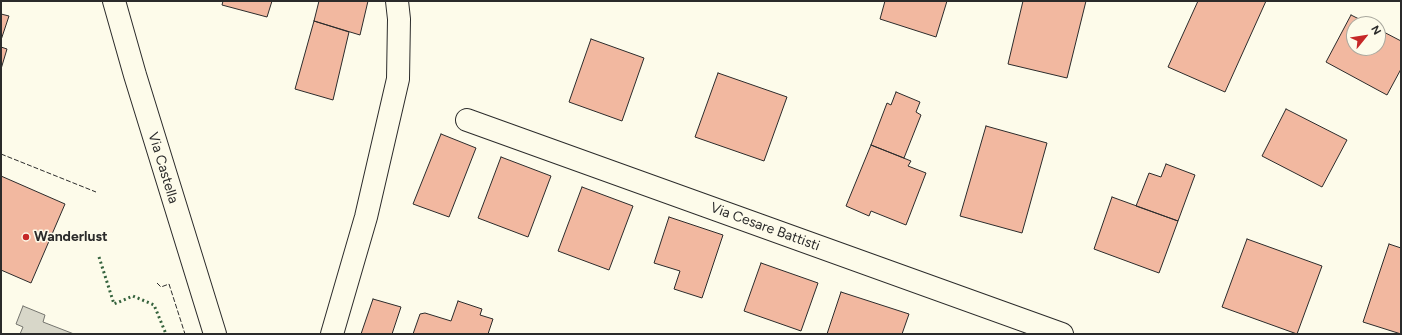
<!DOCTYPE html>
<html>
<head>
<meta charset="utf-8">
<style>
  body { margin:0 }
  #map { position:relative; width:1402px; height:335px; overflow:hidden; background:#fdfbea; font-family:Figtree,sans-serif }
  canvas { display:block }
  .frame { position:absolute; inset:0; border:2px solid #2b2b2b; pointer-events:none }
  .north { position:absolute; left:1346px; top:16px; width:40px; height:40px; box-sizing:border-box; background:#fdfbea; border:1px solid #a9a89e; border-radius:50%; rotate:60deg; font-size:11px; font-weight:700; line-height:16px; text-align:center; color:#2b2b2b }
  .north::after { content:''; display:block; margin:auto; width:14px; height:18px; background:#c62828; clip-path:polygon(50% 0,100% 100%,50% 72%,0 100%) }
</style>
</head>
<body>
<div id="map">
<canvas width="1402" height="335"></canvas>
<div class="frame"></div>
<div class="north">N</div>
</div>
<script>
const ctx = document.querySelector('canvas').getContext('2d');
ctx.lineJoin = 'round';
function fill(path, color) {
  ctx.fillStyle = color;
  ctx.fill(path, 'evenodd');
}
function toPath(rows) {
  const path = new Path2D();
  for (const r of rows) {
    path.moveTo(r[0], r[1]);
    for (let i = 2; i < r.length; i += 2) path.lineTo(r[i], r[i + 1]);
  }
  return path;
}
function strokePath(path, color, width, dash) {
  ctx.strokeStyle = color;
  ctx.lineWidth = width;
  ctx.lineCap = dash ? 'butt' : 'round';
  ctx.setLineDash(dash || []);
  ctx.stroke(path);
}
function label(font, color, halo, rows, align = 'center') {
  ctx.font = font + ' Figtree,sans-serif';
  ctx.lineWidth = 3;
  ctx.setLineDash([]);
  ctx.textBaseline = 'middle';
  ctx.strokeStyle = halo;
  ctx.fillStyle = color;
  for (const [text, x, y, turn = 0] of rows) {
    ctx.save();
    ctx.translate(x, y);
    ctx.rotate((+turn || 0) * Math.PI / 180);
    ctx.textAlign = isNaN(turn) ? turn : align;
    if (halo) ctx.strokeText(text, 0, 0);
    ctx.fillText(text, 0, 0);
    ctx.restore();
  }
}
const water = toPath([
  [23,306,45,315,43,322,74,334,20,334,23,327,16,324,23,306]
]);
const building = toPath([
  [223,1,272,1,267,17,222,5,223,1],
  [319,1,368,1,360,35,314,21,319,1],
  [885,1,947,1,936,37,880,19,885,1],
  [1023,1,1086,1,1067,78,1008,64,1023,1],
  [1198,1,1266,1,1225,92,1168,67,1198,1],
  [1,14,9,16,1,40,1,14],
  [1351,15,1369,24,1354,24,1354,48,1378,48,1378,29,1401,41,1401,69,1387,95,1326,62,1351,15],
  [314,21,349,32,333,100,295,89,314,21],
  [591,39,644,58,622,121,569,102,591,39],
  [1,47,7,49,1,69,1,47],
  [718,73,787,97,764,161,695,137,718,73],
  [896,92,920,102,916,112,921,115,904,158,871,145,887,103,891,105,896,92],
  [1286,109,1347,140,1322,187,1262,156,1286,109],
  [986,126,1047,143,1022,233,960,216,986,126],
  [441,134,476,148,449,217,413,204,441,134],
  [871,145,911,161,908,166,926,173,906,225,871,211,869,216,846,206,871,145],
  [501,157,551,176,528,237,478,218,501,157],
  [1166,164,1195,175,1178,221,1136,206,1149,173,1161,177,1166,164],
  [1,176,65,204,31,283,1,270,1,176],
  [582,187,633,206,609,270,558,251,582,187],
  [1112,197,1178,221,1159,273,1094,249,1112,197],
  [669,217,723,235,702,298,674,289,680,271,654,263,669,217],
  [1247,239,1322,266,1297,334,1222,307,1247,239],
  [1389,244,1401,248,1401,334,1363,322,1389,244],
  [761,263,818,283,801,331,744,311,761,263],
  [841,292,909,314,902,334,827,334,841,292],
  [373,299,401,307,392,334,361,334,373,299],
  [458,301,482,309,480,315,493,319,488,334,413,334,420,314,425,313,451,321,458,301]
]);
const minor = toPath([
  [467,120,1062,334],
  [332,334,366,217,398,79,399,19,397,1]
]);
const major = toPath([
  [114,1,135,75,215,334]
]);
const hedge = toPath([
  [99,257,114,304,133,296,154,305,166,334]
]);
const fence = toPath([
  [1,154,96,192],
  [157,283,161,287,169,284,185,334]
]);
const markers = [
  [26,237,4,"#c62828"]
];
const streetNames = [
  ["Via Castella",163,168,73],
  ["Via Cesare Battisti",765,227,20]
];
const poiNames = [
  ["Wanderlust",34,237]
];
fill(water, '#d8d7c9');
strokePath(water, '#74746e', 1);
fill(building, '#f2b8a0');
strokePath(building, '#2b2b2b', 1);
strokePath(minor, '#2b2b2b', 24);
strokePath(major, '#2b2b2b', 24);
strokePath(minor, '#fdfbea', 22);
strokePath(major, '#fdfbea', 22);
strokePath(hedge, '#34623c', 3, [2, 3]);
strokePath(fence, '#2b2b2b', 1, [5, 2]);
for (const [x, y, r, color] of markers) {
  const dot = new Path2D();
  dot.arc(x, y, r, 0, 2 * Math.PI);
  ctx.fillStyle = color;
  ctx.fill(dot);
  strokePath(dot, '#fdfbea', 1.5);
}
label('14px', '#2b2b2b', '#fdfbea', streetNames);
label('bold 14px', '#2b2b2b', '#fdfbea', poiNames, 'left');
</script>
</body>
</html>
